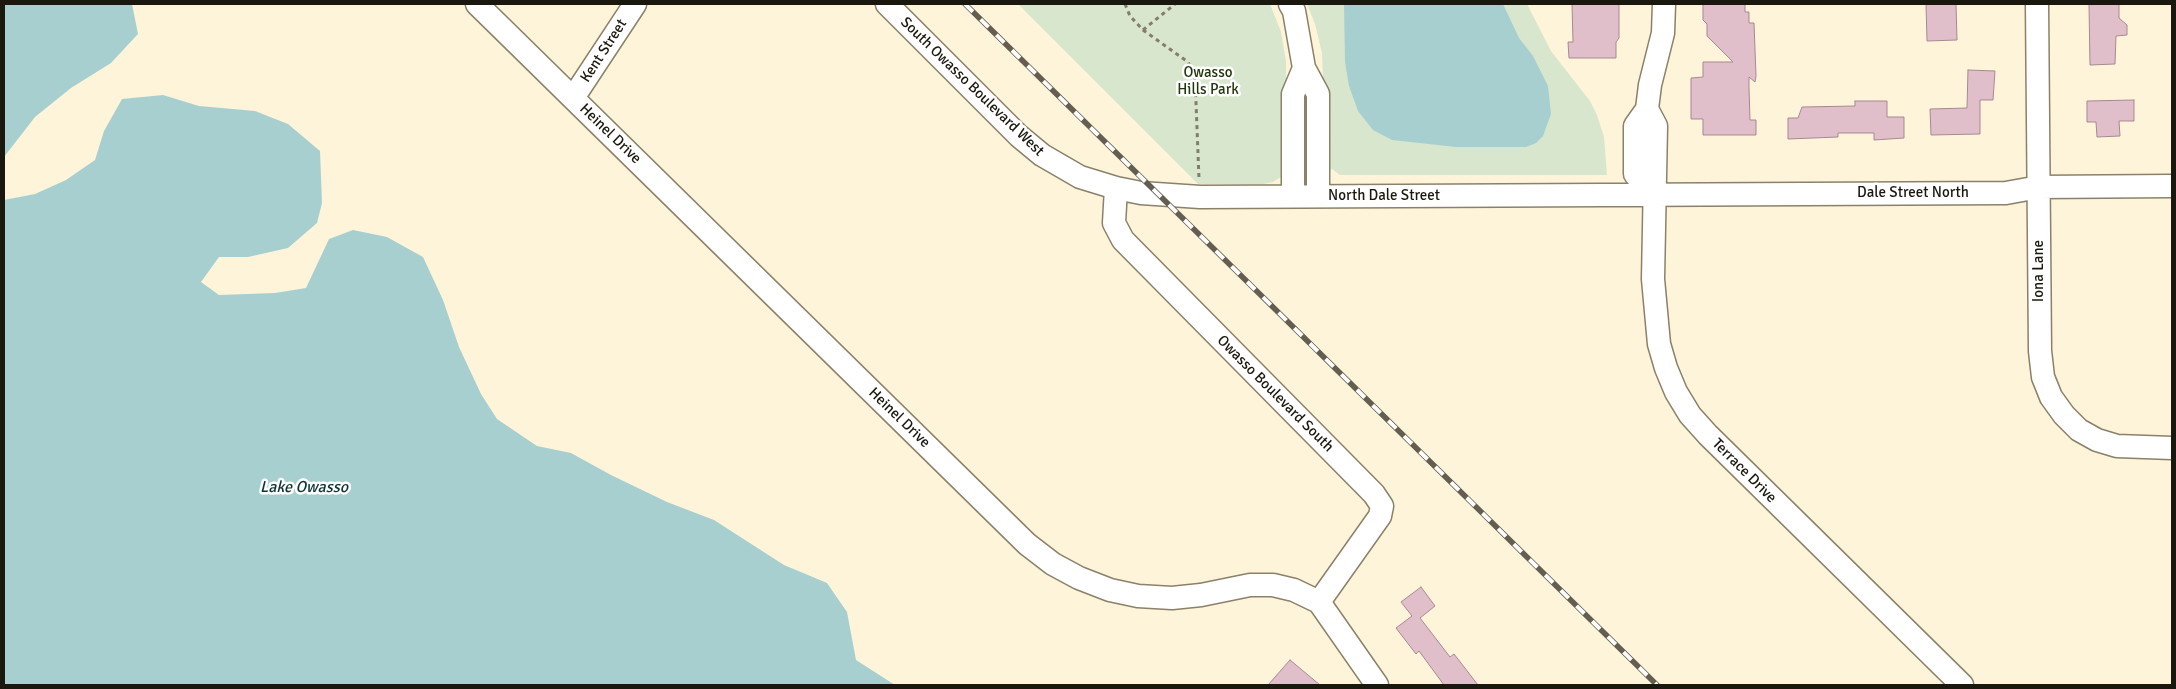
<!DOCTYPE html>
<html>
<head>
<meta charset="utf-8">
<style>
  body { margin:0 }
  #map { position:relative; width:2176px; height:689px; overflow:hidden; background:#fef4da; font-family:Signika,sans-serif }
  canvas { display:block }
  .frame { position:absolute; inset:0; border:5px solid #1a170e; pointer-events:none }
</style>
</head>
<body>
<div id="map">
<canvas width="2176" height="689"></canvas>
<div class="frame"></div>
</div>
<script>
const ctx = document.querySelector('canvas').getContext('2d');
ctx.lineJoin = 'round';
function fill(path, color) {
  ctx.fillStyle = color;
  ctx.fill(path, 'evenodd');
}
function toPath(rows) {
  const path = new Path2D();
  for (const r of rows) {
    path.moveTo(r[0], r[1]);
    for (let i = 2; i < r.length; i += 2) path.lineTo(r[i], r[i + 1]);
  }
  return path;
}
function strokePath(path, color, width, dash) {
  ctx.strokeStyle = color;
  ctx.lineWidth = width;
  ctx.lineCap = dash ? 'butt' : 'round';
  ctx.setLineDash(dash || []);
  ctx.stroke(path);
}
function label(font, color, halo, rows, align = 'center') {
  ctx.font = font + ' Signika,sans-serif';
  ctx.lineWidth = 5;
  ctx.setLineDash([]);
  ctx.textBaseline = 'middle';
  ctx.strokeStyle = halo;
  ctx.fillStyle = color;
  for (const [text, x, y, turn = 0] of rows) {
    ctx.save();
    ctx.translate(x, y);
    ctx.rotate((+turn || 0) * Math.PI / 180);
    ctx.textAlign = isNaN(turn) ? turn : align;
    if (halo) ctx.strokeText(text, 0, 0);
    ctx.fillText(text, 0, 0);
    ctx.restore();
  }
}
const green = toPath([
  [1018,4,1270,4,1281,32,1286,61,1286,162,1282,176,1273,182,1263,184,1198,184],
  [1307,4,1527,4,1551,51,1590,101,1597,115,1604,137,1607,175,1340,175,1332,169,1326,171,1322,53,1315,24]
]);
const water = toPath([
  [4,4,132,4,138,34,111,63,71,88,35,117,4,157],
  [1344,4,1503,4,1519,38,1533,56,1548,86,1551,114,1543,136,1536,143,1526,147,1456,147,1392,140,1373,130,1358,111,1349,86,1345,62],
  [163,95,199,106,255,111,288,124,320,151,322,203,317,223,288,248,248,257,219,257,201,282,219,295,275,293,306,288,329,239,353,230,387,237,423,257,443,300,459,347,481,394,497,419,537,446,571,453,611,475,667,502,714,520,784,565,827,583,847,612,856,660,895,685,4,685,4,200,35,194,66,180,95,160,104,131,122,99]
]);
const building = toPath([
  [1572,4,1619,4,1619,38,1616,42,1616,58,1569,58,1568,42,1573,42,1572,4],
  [1703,4,1745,4,1745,12,1749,12,1749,23,1754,23,1756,76,1755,82,1749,77,1749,88,1750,120,1756,120,1756,135,1703,135,1703,119,1691,119,1691,78,1703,77,1703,62,1733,62,1707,36,1707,24,1703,20,1703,4],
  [1926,4,1956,4,1957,40,1927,41,1926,4],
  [2089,4,2119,4,2119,18,2127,25,2127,35,2116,36,2115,64,2090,65,2089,4],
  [1968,70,1995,71,1993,100,1980,100,1980,134,1931,135,1930,109,1967,108,1968,70],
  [2134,100,2134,121,2119,121,2120,136,2097,137,2096,122,2087,122,2087,101,2134,100],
  [1855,101,1887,101,1887,117,1904,117,1904,138,1874,140,1874,133,1838,133,1838,137,1788,139,1788,118,1798,118,1802,107,1855,106,1855,101],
  [1421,587,1435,606,1420,618,1450,657,1454,654,1478,685,1444,685,1419,651,1416,654,1396,628,1412,616,1401,602,1421,587],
  [1290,660,1320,685,1268,685,1290,660]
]);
const path = toPath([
  [1125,4,1130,16,1143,30,1188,62,1195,77,1199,179],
  [1143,30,1175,4]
]);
const minor = toPath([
  [477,4,1027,544,1053,564,1079,578,1110,590,1138,596,1172,598,1201,595,1250,585,1273,585,1294,590,1319,602,1377,685],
  [887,4,1019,136,1042,155,1080,177,1116,188,1141,193,1200,197,2006,193,2039,187,2172,186],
  [1290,4,1294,11,1304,68,1318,94,1318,196],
  [2037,4,2040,351,2043,377,2051,397,2064,415,2079,430,2097,440,2117,446,2172,448],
  [573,98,635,4],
  [1647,109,1656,126,1653,279,1659,344,1666,368,1676,392,1690,415,1708,435,1962,685],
  [1116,188,1114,223,1123,240,1374,494,1382,506,1380,516,1319,602],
  [1653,195,1635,174,1635,126,1647,109,1650,85,1663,33,1664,4],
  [1293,196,1293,94,1304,68]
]);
const rail = toPath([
  [965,4,1657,685]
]);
const streetNames = [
  ["Kent Street",604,51,-57],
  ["South Owasso Boulevard West",972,87,44],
  ["Heinel Drive",610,134,44],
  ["Dale Street North",1913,193],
  ["North Dale Street",1384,196],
  ["Iona Lane",2039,271,-90],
  ["Owasso Boulevard South",1275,394,45],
  ["Heinel Drive",899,418,44],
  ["Terrace Drive",1744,471,45]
];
const parkNames = [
  ["Owasso",1208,73],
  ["Hills Park",1208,90]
];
const waterNames = [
  ["Lake Owasso",304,488]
];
fill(green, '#d8e6cd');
fill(water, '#a8cfcf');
fill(building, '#e1bfca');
strokePath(building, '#a58992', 1);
strokePath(minor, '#8b816a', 25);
strokePath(path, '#847d6c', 3, [4, 4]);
strokePath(minor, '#fff', 22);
strokePath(rail, '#635e50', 5.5);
strokePath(rail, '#fff', 4, [11]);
label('15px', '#1a170e', '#fff', streetNames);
label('15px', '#23370c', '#fff', parkNames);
label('italic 16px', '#0d3434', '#fff', waterNames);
</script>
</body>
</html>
